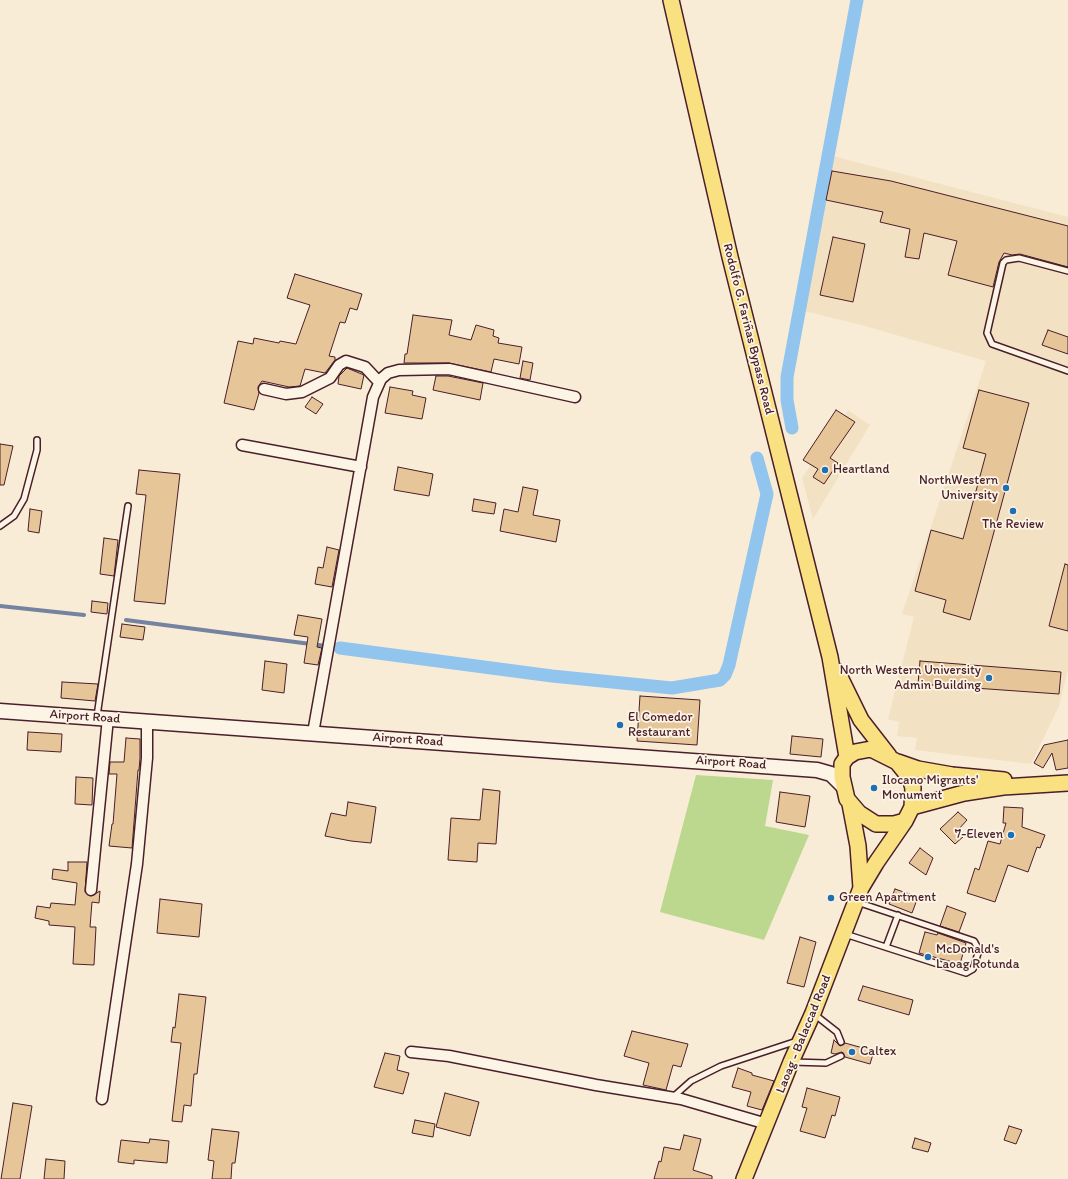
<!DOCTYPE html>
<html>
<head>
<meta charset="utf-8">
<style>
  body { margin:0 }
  canvas { display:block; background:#f8ecd6 }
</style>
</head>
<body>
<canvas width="1068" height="1179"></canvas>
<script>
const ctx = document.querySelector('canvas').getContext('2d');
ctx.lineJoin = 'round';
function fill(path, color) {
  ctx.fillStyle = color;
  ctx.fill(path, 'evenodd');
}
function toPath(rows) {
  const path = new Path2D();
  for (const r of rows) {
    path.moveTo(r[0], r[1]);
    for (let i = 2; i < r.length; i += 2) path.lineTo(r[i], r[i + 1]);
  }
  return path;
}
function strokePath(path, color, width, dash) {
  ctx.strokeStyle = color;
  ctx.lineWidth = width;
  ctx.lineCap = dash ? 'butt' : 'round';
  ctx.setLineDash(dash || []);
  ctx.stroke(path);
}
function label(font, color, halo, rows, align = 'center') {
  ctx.font = font + ' Itim,sans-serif';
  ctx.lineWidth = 3.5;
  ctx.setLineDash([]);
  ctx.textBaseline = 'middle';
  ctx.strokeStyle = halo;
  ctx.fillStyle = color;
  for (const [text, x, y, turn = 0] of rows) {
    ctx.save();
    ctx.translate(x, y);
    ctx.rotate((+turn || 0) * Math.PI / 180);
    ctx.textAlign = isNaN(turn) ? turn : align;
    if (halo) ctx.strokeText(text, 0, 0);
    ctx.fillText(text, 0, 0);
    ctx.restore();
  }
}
const built = toPath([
  [829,155,1068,217,1068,670,1059,706,1031,764,915,750,917,738,897,736,899,722,888,719,914,617,902,614,986,361,858,324,800,310],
  [848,410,870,425,813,519,802,478]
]);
const green = toPath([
  [696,775,773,780,765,826,809,835,764,940,660,912]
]);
const stream = toPath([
  [0,606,84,615],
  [126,620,326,646]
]);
const canal = toPath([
  [792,428,787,400,787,377,857,0],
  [340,648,552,676,672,688,720,680,725,675,729,665,767,494,757,458]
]);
const building = toPath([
  [832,171,891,181,1068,226,1068,267,1020,254,1012,255,1004,253,999,262,993,287,948,275,957,241,924,233,919,259,905,257,910,229,880,222,883,212,826,200,832,171],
  [833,237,865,244,853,302,820,295,833,237],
  [295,274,362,294,357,310,350,308,345,323,340,322,329,356,335,357,335,360,325,373,305,369,300,386,289,387,262,381,258,387,259,393,254,410,224,403,238,341,253,344,254,338,279,343,280,341,296,344,310,305,287,298,295,274],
  [413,315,452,320,449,335,471,340,476,325,494,330,493,336,499,338,498,343,522,347,519,364,494,359,491,372,449,363,404,363,405,354,407,354,413,315],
  [1048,330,1068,337,1068,354,1042,345,1048,330],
  [523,361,533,363,530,380,520,378,523,361],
  [347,368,364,375,361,389,338,384,339,376,347,368],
  [436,376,448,376,483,383,480,400,433,390,436,376],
  [390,387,413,391,412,395,426,398,422,419,385,413,390,387],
  [979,390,1029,403,970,620,943,612,946,600,915,591,931,530,963,539,986,454,963,448,979,390],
  [312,397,323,404,316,414,305,407,312,397],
  [836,410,855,422,830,458,838,463,824,484,813,477,818,469,803,460,836,410],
  [0,444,13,446,4,485,0,485,0,444],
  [398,467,433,474,429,496,394,490,398,467],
  [139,470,180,474,165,604,134,601,146,495,136,494,139,470],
  [523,487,538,490,533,515,560,520,556,542,500,531,504,509,518,512,523,487],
  [474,499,496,503,494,514,472,511,474,499],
  [30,509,42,511,39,533,28,531,30,509],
  [104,538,118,540,114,576,100,574,104,538],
  [327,547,339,550,332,587,315,584,318,567,323,568,327,547],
  [1065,564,1068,565,1068,631,1049,626,1065,564],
  [92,601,108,603,107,614,91,612,92,601],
  [298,615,322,619,317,647,322,648,318,665,304,663,308,637,294,635,298,615],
  [122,624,145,627,143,640,120,637,122,624],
  [265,661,287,664,284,693,262,690,265,661],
  [920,661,1061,672,1059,694,918,684,920,661],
  [62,682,98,684,95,701,61,698,62,682],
  [640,696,700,700,697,745,637,741,640,696],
  [28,732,62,734,61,752,27,750,28,732],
  [792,736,823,739,821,757,790,754,792,736],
  [126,738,140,739,140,758,139,770,138,770,132,848,109,846,112,824,113,824,117,774,109,774,110,762,124,762,126,738],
  [1068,740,1068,768,1056,770,1052,753,1043,768,1034,763,1044,745,1068,740],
  [76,777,93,778,92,805,75,804,76,777],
  [483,789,500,791,496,844,478,843,477,862,448,860,451,818,480,820,483,789],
  [780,792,810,796,805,827,776,822,780,792],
  [348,802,376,807,371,843,351,841,325,836,331,813,346,816,348,802],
  [1004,807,1023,808,1022,827,1045,835,1040,848,1037,847,1028,872,1008,865,995,902,967,893,975,868,979,870,988,841,1000,844,1006,823,1003,823,1004,807],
  [958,812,967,820,958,830,964,836,955,844,940,829,958,812],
  [920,848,933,858,926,875,909,863,920,848],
  [68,862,87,862,85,892,91,896,100,891,99,903,92,902,90,927,96,927,94,965,73,964,75,927,49,925,49,921,35,918,37,906,50,908,51,903,75,905,77,883,52,879,53,869,68,871,68,862],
  [895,889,918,897,912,913,889,904,895,889],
  [160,899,202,904,199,937,157,933,160,899],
  [947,906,966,913,959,932,940,926,947,906],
  [925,932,937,935,938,933,966,943,960,964,919,953,925,932],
  [800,937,816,942,804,987,787,983,800,937],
  [863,986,913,1000,909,1015,858,1000,863,986],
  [179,994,206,997,197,1074,194,1074,191,1106,184,1105,182,1122,172,1121,181,1043,171,1042,173,1027,175,1028,179,994],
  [632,1031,688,1044,681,1067,673,1065,666,1090,643,1085,649,1063,624,1056,632,1031],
  [834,1040,840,1046,845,1043,874,1051,870,1064,845,1057,842,1052,835,1054,831,1053,834,1040],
  [385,1053,400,1056,397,1070,409,1073,403,1094,374,1087,385,1053],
  [738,1068,752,1073,752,1075,774,1081,762,1110,747,1106,751,1092,732,1087,738,1068],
  [807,1088,840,1097,835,1116,832,1115,825,1138,800,1131,807,1108,802,1107,807,1088],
  [445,1093,479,1102,470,1136,436,1127,445,1093],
  [13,1103,32,1106,20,1179,1,1179,13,1103],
  [415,1120,435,1124,433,1137,412,1133,415,1120],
  [1009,1126,1022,1130,1016,1144,1004,1140,1009,1126],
  [212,1129,239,1132,235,1163,232,1163,231,1179,212,1179,214,1161,208,1160,212,1129],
  [684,1135,701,1139,693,1170,712,1176,712,1179,654,1179,659,1161,661,1162,664,1147,680,1150,684,1135],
  [915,1138,931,1143,928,1152,912,1148,915,1138],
  [150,1139,169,1141,167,1163,134,1160,134,1164,118,1162,121,1140,149,1143,150,1139],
  [46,1159,65,1161,64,1179,44,1179,46,1159]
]);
const lane = toPath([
  [1068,271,1019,258,1006,260,1003,263,987,333,992,344,1068,371],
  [0,526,14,516,24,499,37,450,37,440],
  [97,716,128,506],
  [845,934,966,973,973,969,979,950,974,941,857,902],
  [886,947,898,915],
  [814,1014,837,1032,841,1042],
  [792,1062,826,1063,841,1056],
  [673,1097,691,1081,721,1066,797,1041]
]);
const street = toPath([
  [264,389,286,394,302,392,330,378,339,365,346,361,365,367,379,382],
  [242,445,361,467],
  [313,733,373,397,381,379,388,373,399,370,449,369,575,397],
  [91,890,108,718],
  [411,1052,449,1056,596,1085,681,1099,767,1124],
  [102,1099,137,864,147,758,147,721]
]);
const secondary = toPath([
  [0,711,817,770,831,774,844,787]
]);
const primary = toPath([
  [671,0,730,257,830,657,847,757],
  [837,671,861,720,889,756],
  [898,762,918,769,952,775,1004,780],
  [850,804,858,846,861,888],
  [912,807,964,793,1003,787,1068,783],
  [744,1179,791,1062,813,1013,861,888,876,863,905,821,912,807,913,788,910,778,897,762,871,749,855,752,847,757,842,764,842,777,847,799,859,813,876,824,894,824,905,821]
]);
const markers = [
  [825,470,4,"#1f6fb2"],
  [1006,488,4,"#1f6fb2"],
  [1013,511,4,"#1f6fb2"],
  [989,678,4,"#1f6fb2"],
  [620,725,4,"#1f6fb2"],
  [874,788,4,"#1f6fb2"],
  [1011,835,4,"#1f6fb2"],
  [831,898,4,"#1f6fb2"],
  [928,957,4,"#1f6fb2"],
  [852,1052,4,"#1f6fb2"]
];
const streetNames = [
  ["Rodolfo G. Fariñas Bypass Road",748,329,76],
  ["Airport Road",85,717,4],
  ["Airport Road",408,740,4],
  ["Airport Road",731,763,4],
  ["Laoag - Balaccad Road",804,1034,-68]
];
const poiNames = [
  ["Heartland",833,470],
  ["NorthWestern",998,481,"right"],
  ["University",998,496,"right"],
  ["The Review",1013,525,"center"],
  ["North Western University",981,671,"right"],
  ["Admin Building",981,686,"right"],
  ["El Comedor",628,718],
  ["Restaurant",628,733],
  ["Ilocano Migrants'",882,781],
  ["Monument",882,796],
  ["7-Eleven",1003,835,"right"],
  ["Green Apartment",839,898],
  ["McDonald's",936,950],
  ["Laoag Rotunda",936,965],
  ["Caltex",860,1052]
];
fill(built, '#f3e1c4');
fill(green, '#bcd78e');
strokePath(stream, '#7583a0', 4);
strokePath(canal, '#91c5ee', 13);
fill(building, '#e6c699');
strokePath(building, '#4a1f2b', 1);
strokePath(lane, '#4a1f2b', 8);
strokePath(street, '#4a1f2b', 13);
strokePath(secondary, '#4a1f2b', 17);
strokePath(primary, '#4a1f2b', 18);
strokePath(lane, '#fcf5e5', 5);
strokePath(street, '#fcf5e5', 10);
strokePath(secondary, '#fcf5e5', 14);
strokePath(primary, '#f9e181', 15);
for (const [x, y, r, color] of markers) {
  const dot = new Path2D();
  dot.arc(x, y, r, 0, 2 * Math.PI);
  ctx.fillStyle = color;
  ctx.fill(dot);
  strokePath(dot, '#fcf5e5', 1.5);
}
label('13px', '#4a1f2b', '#fcf5e5', streetNames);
label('13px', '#4a1f2b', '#fcf5e5', poiNames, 'left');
</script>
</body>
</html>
